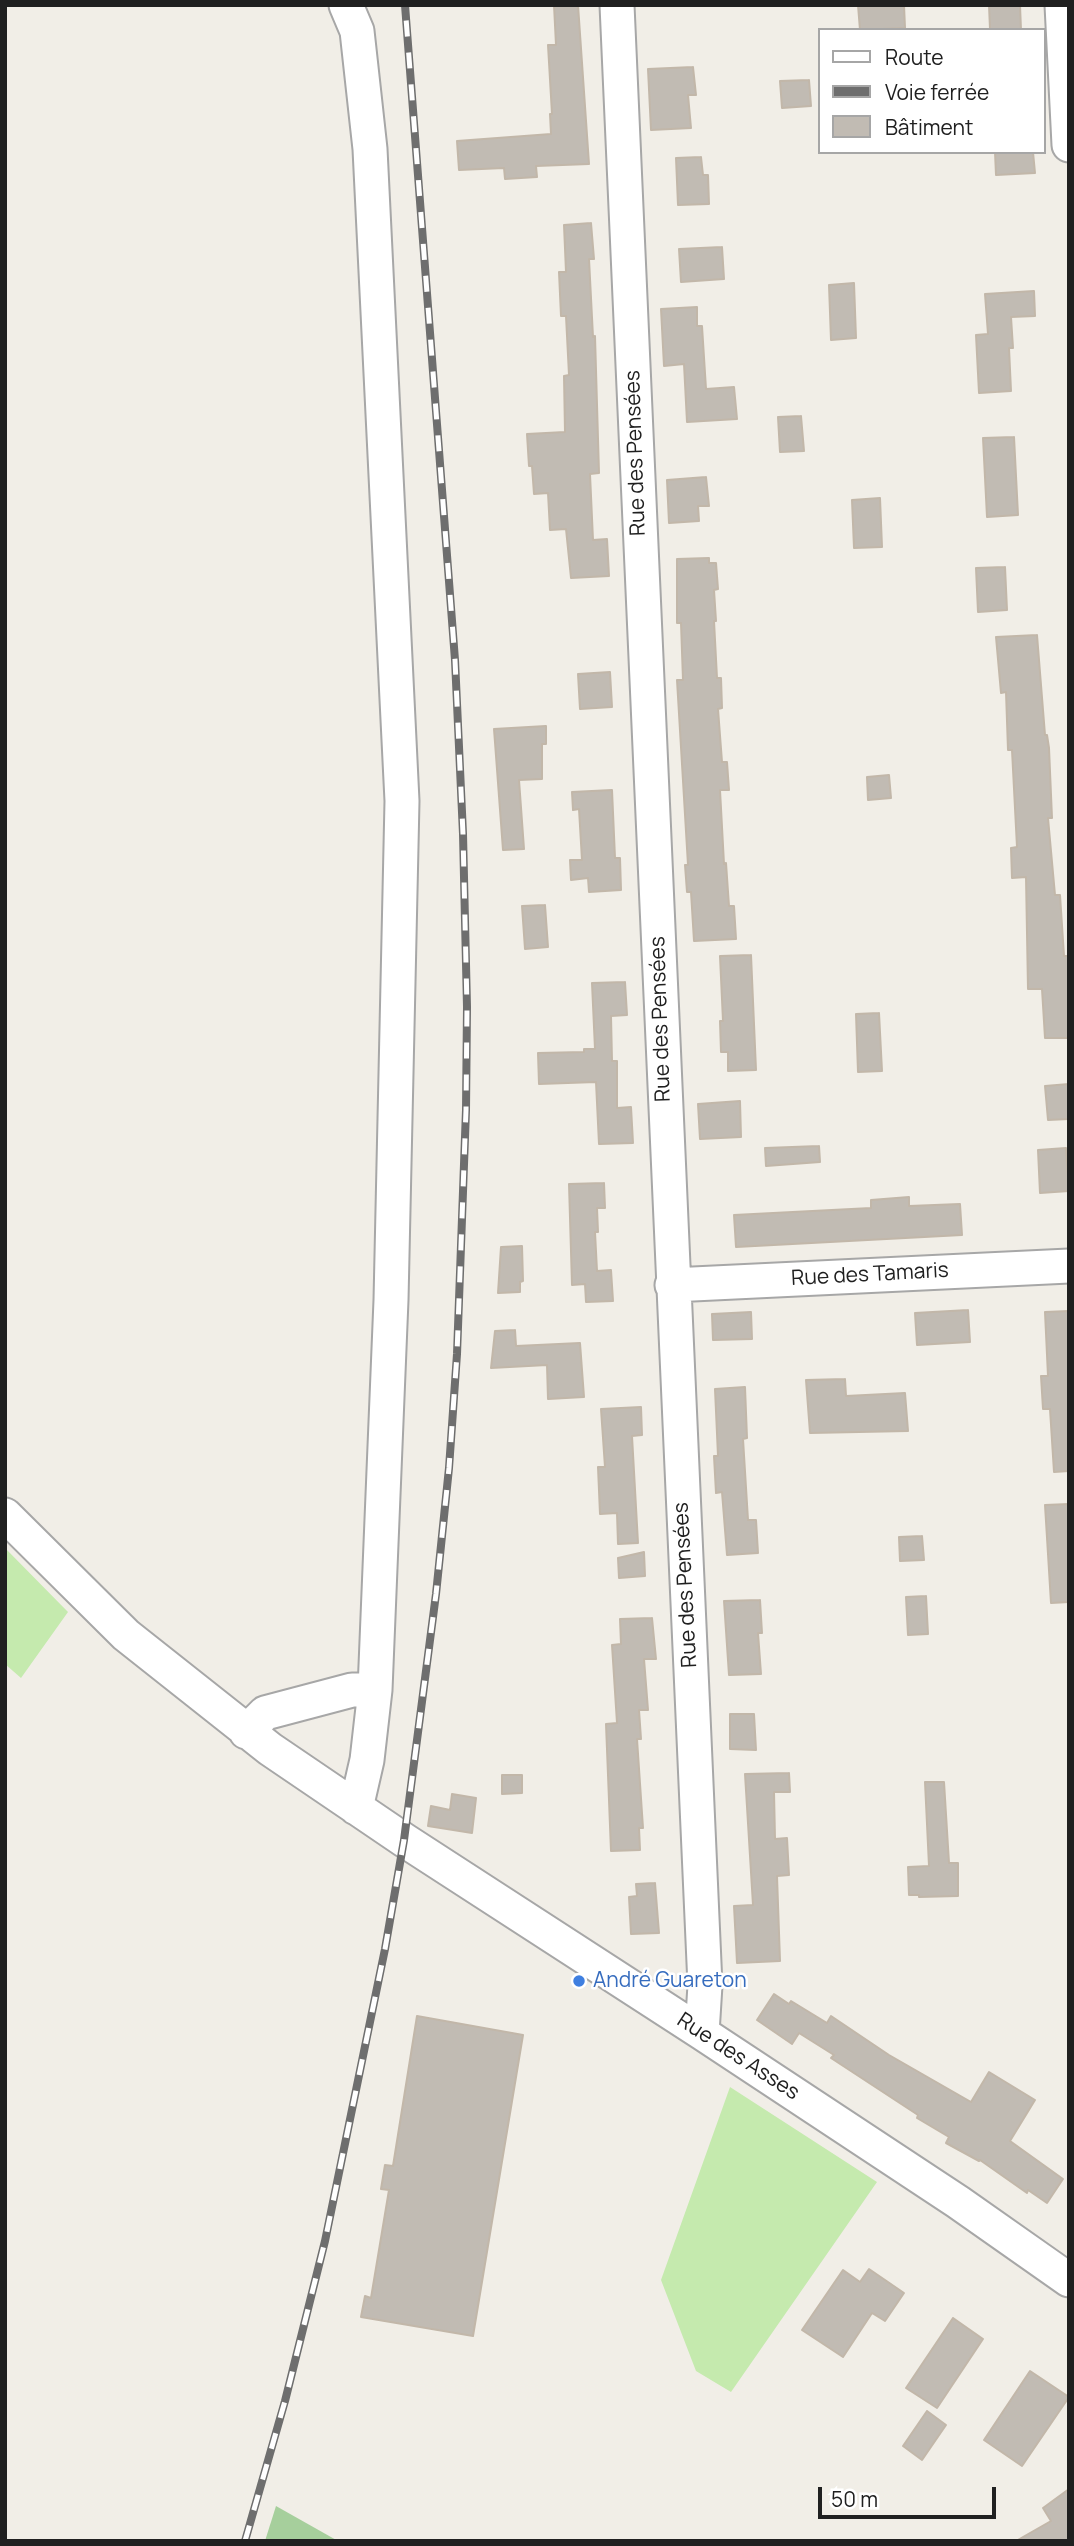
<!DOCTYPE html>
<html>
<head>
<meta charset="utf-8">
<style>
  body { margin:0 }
  #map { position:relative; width:1074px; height:2546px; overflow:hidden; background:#f1eee7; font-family:Manrope,sans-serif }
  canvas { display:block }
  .frame { position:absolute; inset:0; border:7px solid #202020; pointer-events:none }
  .legend { position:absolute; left:818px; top:28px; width:228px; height:126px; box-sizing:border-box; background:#fff; border:2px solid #a6a6a6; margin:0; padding:9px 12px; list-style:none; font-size:21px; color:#202020 }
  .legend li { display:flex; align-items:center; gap:14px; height:35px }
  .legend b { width:35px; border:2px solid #a6a6a6 }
  .scale { position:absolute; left:818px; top:2487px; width:178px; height:32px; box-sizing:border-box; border:4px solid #202020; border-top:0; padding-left:9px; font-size:21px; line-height:24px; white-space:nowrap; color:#202020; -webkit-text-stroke:5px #fff; paint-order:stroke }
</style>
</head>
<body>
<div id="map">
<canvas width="1074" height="2546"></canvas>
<div class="frame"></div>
<ul class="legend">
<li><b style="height:9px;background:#fff"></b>Route</li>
<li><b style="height:9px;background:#6e6e6e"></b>Voie ferrée</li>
<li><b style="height:19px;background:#c1bbb3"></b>Bâtiment</li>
</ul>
<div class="scale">50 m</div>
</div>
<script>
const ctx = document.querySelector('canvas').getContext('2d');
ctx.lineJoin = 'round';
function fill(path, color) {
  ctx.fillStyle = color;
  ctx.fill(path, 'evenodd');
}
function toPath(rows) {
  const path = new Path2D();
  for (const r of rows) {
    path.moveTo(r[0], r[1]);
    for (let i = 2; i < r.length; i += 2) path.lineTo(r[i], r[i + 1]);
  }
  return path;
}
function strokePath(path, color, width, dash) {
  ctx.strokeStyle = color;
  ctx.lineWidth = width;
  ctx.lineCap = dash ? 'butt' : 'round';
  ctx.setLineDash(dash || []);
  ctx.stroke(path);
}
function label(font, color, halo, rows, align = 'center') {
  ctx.font = font + ' Manrope,sans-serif';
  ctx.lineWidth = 5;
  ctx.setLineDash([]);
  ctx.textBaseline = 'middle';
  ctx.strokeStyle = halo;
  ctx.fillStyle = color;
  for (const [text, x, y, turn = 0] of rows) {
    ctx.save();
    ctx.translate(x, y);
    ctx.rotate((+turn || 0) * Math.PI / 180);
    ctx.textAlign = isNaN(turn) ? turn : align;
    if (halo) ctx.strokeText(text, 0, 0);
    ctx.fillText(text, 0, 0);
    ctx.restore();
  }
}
const grass = toPath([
  [5,1548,68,1612,21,1678,5,1664],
  [730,2087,877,2182,731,2392,696,2371,661,2280]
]);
const forest = toPath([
  [276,2506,338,2541,265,2541]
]);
const building = toPath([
  [554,5,578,5,589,164,536,166,537,177,505,179,504,168,459,170,457,141,551,134,550,114,552,114,548,45,556,45,554,5],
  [858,5,904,5,905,28,860,30,858,5],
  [989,5,1020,5,1021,30,990,29,989,5],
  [693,67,696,95,688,95,691,128,651,130,648,69,693,67],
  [809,80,811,106,782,108,780,81,809,80],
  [995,152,1033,152,1035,173,996,175,995,152],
  [701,157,703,175,708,175,709,204,678,205,676,158,701,157],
  [591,223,594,259,589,259,593,337,595,336,599,473,590,474,593,540,607,539,609,576,571,578,566,529,550,530,548,493,534,494,532,466,529,466,527,434,565,432,564,376,569,375,566,316,561,316,559,272,566,272,564,225,591,223],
  [722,247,724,279,681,282,679,249,722,247],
  [854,283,856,338,831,340,829,285,854,283],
  [1034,291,1035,316,1011,317,1013,348,1009,348,1011,391,979,393,976,335,988,334,985,294,1034,291],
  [697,307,697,326,702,326,706,389,734,387,737,419,687,422,684,364,664,366,661,309,697,307],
  [801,416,804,451,780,452,778,417,801,416],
  [1014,437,1018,515,987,517,983,438,1014,437],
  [706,477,709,506,698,506,699,521,669,523,667,480,706,477],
  [880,498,882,547,854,548,852,500,880,498],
  [709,558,709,563,716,563,718,589,714,590,716,621,714,621,717,678,721,678,722,708,718,709,722,762,727,762,729,790,720,790,724,864,726,863,729,906,734,906,736,939,694,941,691,892,687,892,685,865,688,865,677,680,683,680,681,623,677,623,677,559,709,558],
  [1005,567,1007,610,978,612,976,568,1005,567],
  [1037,635,1045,735,1047,735,1049,748,1052,818,1048,818,1055,895,1060,895,1064,956,1069,956,1069,1038,1045,1038,1042,989,1028,989,1026,877,1012,878,1011,848,1017,847,1012,750,1008,750,1006,692,1001,693,996,637,1037,635],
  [610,672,612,707,580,709,578,674,610,672],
  [546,726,546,744,542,744,542,779,519,780,524,849,503,850,494,729,546,726],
  [889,775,891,798,868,800,867,777,889,775],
  [612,790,615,858,620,858,621,890,589,892,588,878,571,880,570,860,582,860,579,809,573,810,572,792,612,790],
  [545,905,548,947,525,949,522,906,545,905],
  [751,955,756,1070,728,1071,728,1052,721,1052,720,1021,723,1021,720,956,751,955],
  [625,982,627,1015,611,1016,612,1061,617,1061,617,1108,631,1107,633,1143,599,1144,596,1082,539,1084,538,1053,584,1052,584,1049,595,1049,592,983,625,982],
  [879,1013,882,1071,858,1072,856,1014,879,1013],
  [1069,1084,1069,1119,1048,1120,1045,1086,1069,1084],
  [740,1101,741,1137,700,1139,698,1104,740,1101],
  [819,1146,820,1162,766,1166,765,1148,819,1146],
  [1066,1148,1069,1191,1040,1193,1038,1150,1066,1148],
  [604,1183,605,1208,597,1208,598,1232,595,1232,597,1271,611,1270,613,1301,586,1302,585,1284,572,1285,569,1184,604,1183],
  [909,1197,909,1206,960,1204,962,1235,736,1247,734,1215,871,1208,871,1200,909,1197],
  [522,1246,523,1281,520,1282,520,1292,498,1293,501,1247,522,1246],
  [968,1310,970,1342,917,1345,915,1313,968,1310],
  [1069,1311,1069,1471,1054,1472,1050,1409,1043,1409,1041,1376,1048,1376,1045,1312,1069,1311],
  [751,1312,752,1339,713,1340,712,1314,751,1312],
  [515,1330,516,1346,580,1343,584,1397,548,1399,547,1365,491,1368,495,1331,515,1330],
  [845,1379,846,1396,905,1393,908,1431,810,1433,806,1380,845,1379],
  [745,1387,747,1438,743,1439,748,1520,756,1520,758,1553,727,1555,722,1492,716,1493,714,1456,718,1456,715,1389,745,1387],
  [641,1407,642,1435,632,1436,638,1543,618,1544,617,1513,600,1514,598,1467,605,1467,601,1409,641,1407],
  [1069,1504,1069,1602,1051,1603,1045,1505,1069,1504],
  [922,1536,924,1560,900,1561,899,1537,922,1536],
  [644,1552,645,1576,619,1578,618,1558,644,1552],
  [926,1596,928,1634,908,1635,906,1597,926,1596],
  [760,1600,762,1633,758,1633,761,1674,729,1675,724,1601,760,1600],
  [652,1618,656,1659,644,1659,648,1710,639,1710,641,1739,637,1739,643,1828,639,1828,640,1850,611,1851,606,1724,617,1723,612,1645,621,1644,620,1619,652,1618],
  [730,1714,754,1714,756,1750,730,1749,730,1714],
  [789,1773,790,1792,774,1792,775,1839,787,1838,789,1875,777,1876,780,1961,737,1963,734,1906,753,1905,745,1774,789,1773],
  [502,1775,522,1775,522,1793,502,1794,502,1775],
  [925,1782,944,1782,949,1863,958,1863,958,1896,919,1897,919,1895,909,1895,908,1867,929,1866,925,1782],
  [452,1794,476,1798,472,1833,428,1826,431,1806,450,1810,452,1794],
  [655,1883,659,1933,631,1934,629,1897,637,1896,636,1884,655,1883],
  [774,1994,789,2004,791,2001,827,2023,831,2016,889,2055,971,2102,989,2072,1035,2100,1010,2141,1063,2179,1047,2203,1028,2190,1027,2193,980,2160,979,2161,946,2143,949,2137,917,2118,918,2115,831,2058,834,2055,799,2033,792,2044,757,2020,774,1994],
  [417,2016,523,2035,473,2336,361,2317,365,2296,371,2298,389,2190,381,2189,385,2165,393,2166,417,2016],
  [869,2269,904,2293,885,2321,872,2313,843,2357,802,2330,843,2270,860,2282,869,2269],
  [953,2318,983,2339,937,2408,906,2388,953,2318],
  [1030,2371,1069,2397,1022,2466,984,2440,1030,2371],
  [927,2411,946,2425,922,2460,903,2446,927,2411],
  [1069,2489,1069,2541,1016,2541,1051,2521,1043,2508,1069,2489]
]);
const minor = toPath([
  [346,5,357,31,370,149,402,801,391,1300,375,1690,367,1760,356,1808],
  [617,5,705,1985,702,2033],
  [1062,5,1069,145],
  [672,1285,1069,1266],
  [5,1515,126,1635,270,1749,404,1840,702,2033,958,2202,1069,2280],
  [246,1732,265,1713,352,1690,375,1690]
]);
const rail = toPath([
  [245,2541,285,2401,325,2241,385,1949,404,1840,436,1594,449,1468,457,1354,466,1110,467,1007,463,834,455,660,405,5]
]);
const markers = [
  [579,1981,7,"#3f7fe0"]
];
const streetNames = [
  ["Rue des Pensées",636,453,-92],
  ["Rue des Pensées",661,1019,-92],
  ["Rue des Tamaris",870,1275,-3],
  ["Rue des Pensées",686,1585,-93],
  ["Rue des Asses",738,2057,33]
];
const shopNames = [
  ["André Guareton",593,1981]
];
fill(grass, '#c5eaae');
fill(forest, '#a6cf9c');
fill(building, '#c1bbb3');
strokePath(building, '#c2b7a9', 2);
strokePath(minor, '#a7a7a7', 37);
strokePath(minor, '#fff', 33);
strokePath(rail, '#6e6e6e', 8);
strokePath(rail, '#fff', 5, [16]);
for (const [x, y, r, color] of markers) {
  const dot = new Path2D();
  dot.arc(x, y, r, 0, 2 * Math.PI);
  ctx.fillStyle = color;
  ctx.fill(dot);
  strokePath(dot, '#fff', 2.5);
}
label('21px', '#202020', '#fff', streetNames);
label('21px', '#366cbe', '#fff', shopNames, 'left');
</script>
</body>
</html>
